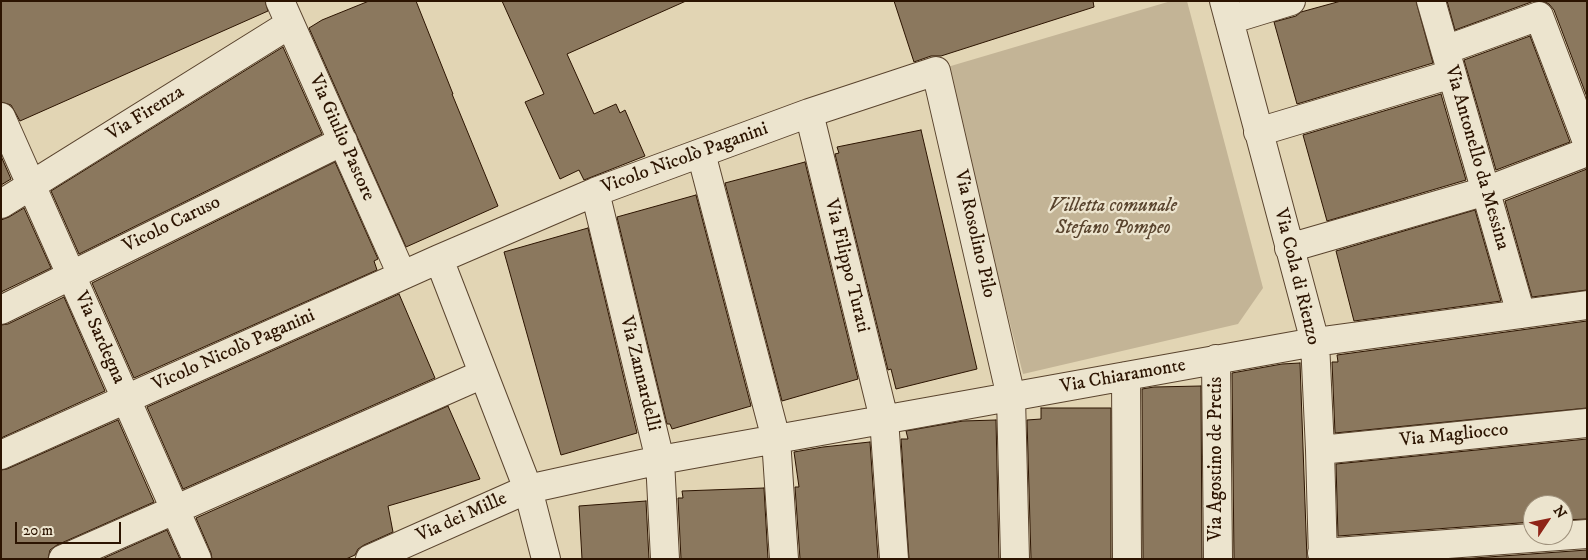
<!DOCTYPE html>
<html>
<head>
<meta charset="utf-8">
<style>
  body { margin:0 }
  #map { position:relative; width:1588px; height:560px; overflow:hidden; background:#e2d5b4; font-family:"IM FELL DW Pica",serif }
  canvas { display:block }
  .frame { position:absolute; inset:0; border:2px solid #2c1401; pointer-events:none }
  .north { position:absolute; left:1523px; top:495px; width:50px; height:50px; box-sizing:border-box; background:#ece4ce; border:1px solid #9f917c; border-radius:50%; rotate:56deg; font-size:14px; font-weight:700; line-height:20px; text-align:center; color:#2c1401 }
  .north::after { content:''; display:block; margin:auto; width:18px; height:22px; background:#8f2418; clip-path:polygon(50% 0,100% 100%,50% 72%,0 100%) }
  .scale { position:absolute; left:15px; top:522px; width:106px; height:22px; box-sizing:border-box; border:2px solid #2c1401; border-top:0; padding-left:6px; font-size:15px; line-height:18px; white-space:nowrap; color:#2c1401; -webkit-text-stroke:4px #ece4ce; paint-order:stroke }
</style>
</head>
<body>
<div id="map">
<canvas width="1588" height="560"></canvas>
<div class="frame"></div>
<div class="north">N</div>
<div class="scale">20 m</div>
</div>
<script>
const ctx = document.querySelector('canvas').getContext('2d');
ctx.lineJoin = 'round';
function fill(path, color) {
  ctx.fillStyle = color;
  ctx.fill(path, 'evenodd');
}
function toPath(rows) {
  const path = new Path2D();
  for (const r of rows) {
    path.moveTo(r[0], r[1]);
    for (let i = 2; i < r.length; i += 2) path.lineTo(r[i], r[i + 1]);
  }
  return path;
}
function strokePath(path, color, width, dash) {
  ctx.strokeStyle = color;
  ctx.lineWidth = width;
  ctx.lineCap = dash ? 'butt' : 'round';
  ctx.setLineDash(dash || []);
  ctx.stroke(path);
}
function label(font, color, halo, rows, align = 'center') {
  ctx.font = font + ' "IM FELL DW Pica",serif';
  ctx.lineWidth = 4.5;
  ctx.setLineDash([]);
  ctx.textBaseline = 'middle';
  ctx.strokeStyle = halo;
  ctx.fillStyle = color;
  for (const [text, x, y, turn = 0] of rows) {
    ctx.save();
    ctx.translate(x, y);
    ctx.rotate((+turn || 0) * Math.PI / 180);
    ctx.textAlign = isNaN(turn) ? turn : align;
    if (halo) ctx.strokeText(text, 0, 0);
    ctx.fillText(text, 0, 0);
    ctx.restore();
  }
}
const green = toPath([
  [1171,1,1187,1,1263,288,1238,324,1023,374,944,68]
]);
const building = toPath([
  [1,1,265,1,268,11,20,121,11,105,1,102,1,1],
  [369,1,416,1,453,94,452,94,498,206,406,247,309,28,322,20,369,1],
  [502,1,686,1,567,54,594,114,616,104,620,113,625,110,645,156,584,180,579,170,560,179,525,102,544,94,502,1],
  [894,1,1093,1,1094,7,941,56,931,56,914,62,894,1],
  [1341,1,1416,1,1433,63,1297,104,1274,22,1296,16,1301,12,1341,1],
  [1447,1,1534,1,1455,30,1447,1],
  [1543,1,1587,1,1587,97,1554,10,1549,4,1543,1],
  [1530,36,1570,142,1496,170,1464,60,1530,36],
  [283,47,322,134,79,254,51,191,283,47],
  [1441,94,1466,180,1327,221,1303,135,1441,94],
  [921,130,977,369,896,389,891,369,888,370,835,154,839,153,837,147,921,130],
  [1,156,11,179,1,185,1,156],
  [335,162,378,259,374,261,377,270,134,378,92,283,335,162],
  [805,162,858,379,782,401,725,183,805,162],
  [1587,169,1587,290,1532,297,1505,201,1587,169],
  [696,195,751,406,672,429,670,424,667,424,617,217,696,195],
  [24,208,51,268,1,292,1,220,9,217,24,208],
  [1475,210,1501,301,1354,321,1336,251,1475,210],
  [588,228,637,433,561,455,504,252,588,228],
  [399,294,435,378,183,489,147,407,399,294],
  [64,297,105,391,1,438,1,325,8,324,64,297],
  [1587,321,1587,408,1335,433,1332,362,1338,362,1337,355,1587,321],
  [1300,363,1307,559,1234,559,1232,373,1282,364,1300,363],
  [1201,386,1202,559,1143,559,1142,389,1154,387,1201,386],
  [448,406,480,479,388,506,393,532,364,545,358,549,355,555,346,559,212,559,211,553,196,518,448,406],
  [1041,408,1111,408,1111,559,1031,559,1027,420,1041,419,1041,408],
  [118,420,154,502,57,545,50,550,48,559,1,559,1,470,7,469,118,420],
  [996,420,999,559,909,559,901,439,908,439,906,431,963,421,996,420],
  [1587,439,1587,519,1563,520,1563,505,1533,505,1533,522,1338,536,1336,464,1587,439],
  [870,442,878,559,800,559,795,487,799,487,794,452,823,447,870,442],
  [764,488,768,559,681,559,678,498,683,498,682,491,764,488],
  [646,501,649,559,582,559,579,506,646,501],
  [167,530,180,559,102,559,167,530],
  [1587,550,1587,559,1460,559,1587,550]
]);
const minor = toPath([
  [280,1,402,275],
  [1224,1,1315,342,1320,450,1323,559],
  [1431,1,1521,314],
  [1229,20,1291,1],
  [1445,50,1539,16,1587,142],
  [809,113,884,419,894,559],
  [1,117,197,559],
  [1258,132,1452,74],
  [701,153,776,439,784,559],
  [595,192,660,460,665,559],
  [1,204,290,24],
  [1289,248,1486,191,1587,152],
  [439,259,528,489,546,559],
  [1,310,343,141],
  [1216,359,1218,559],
  [1126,376,1127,559],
  [1320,450,1587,423],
  [1,455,439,259,595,192,809,113,936,71,1011,397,1015,559],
  [1322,553,1587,534],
  [63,559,483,374],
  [370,559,528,489,660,460,1315,342,1587,305]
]);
const streetNames = [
  ["Via Firenza",146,114,-32],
  ["Via Giulio Pastore",341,138,66],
  ["Via Antonello da Messina",1476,158,74],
  ["Vicolo Nicolò Paganini",685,159,-20],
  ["Vicolo Caruso",172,225,-26],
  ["Via Rosolino Pilo",974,234,77],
  ["Via Filippo Turati",846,266,76],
  ["Via Cola di Rienzo",1296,277,76],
  ["Via Sardegna",99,338,66],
  ["Vicolo Nicolò Paganini",234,351,-24],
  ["Via Zannardelli",639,374,76],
  ["Via Chiaramonte",1123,377,-10],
  ["Via Magliocco",1454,436,-6],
  ["Via Agostino de Pretis",1217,459,-90],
  ["Via dei Mille",462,518,-24]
];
const parkNames = [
  ["Villetta comunale",1113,207],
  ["Stefano Pompeo",1113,229]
];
fill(green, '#c3b496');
fill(building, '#8b785e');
strokePath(building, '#2c1401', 1);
strokePath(minor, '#5a442e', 30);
strokePath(minor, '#ece4ce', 28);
label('19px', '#2c1401', '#ece4ce', streetNames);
label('italic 19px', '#59442e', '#ece4ce', parkNames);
</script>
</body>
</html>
